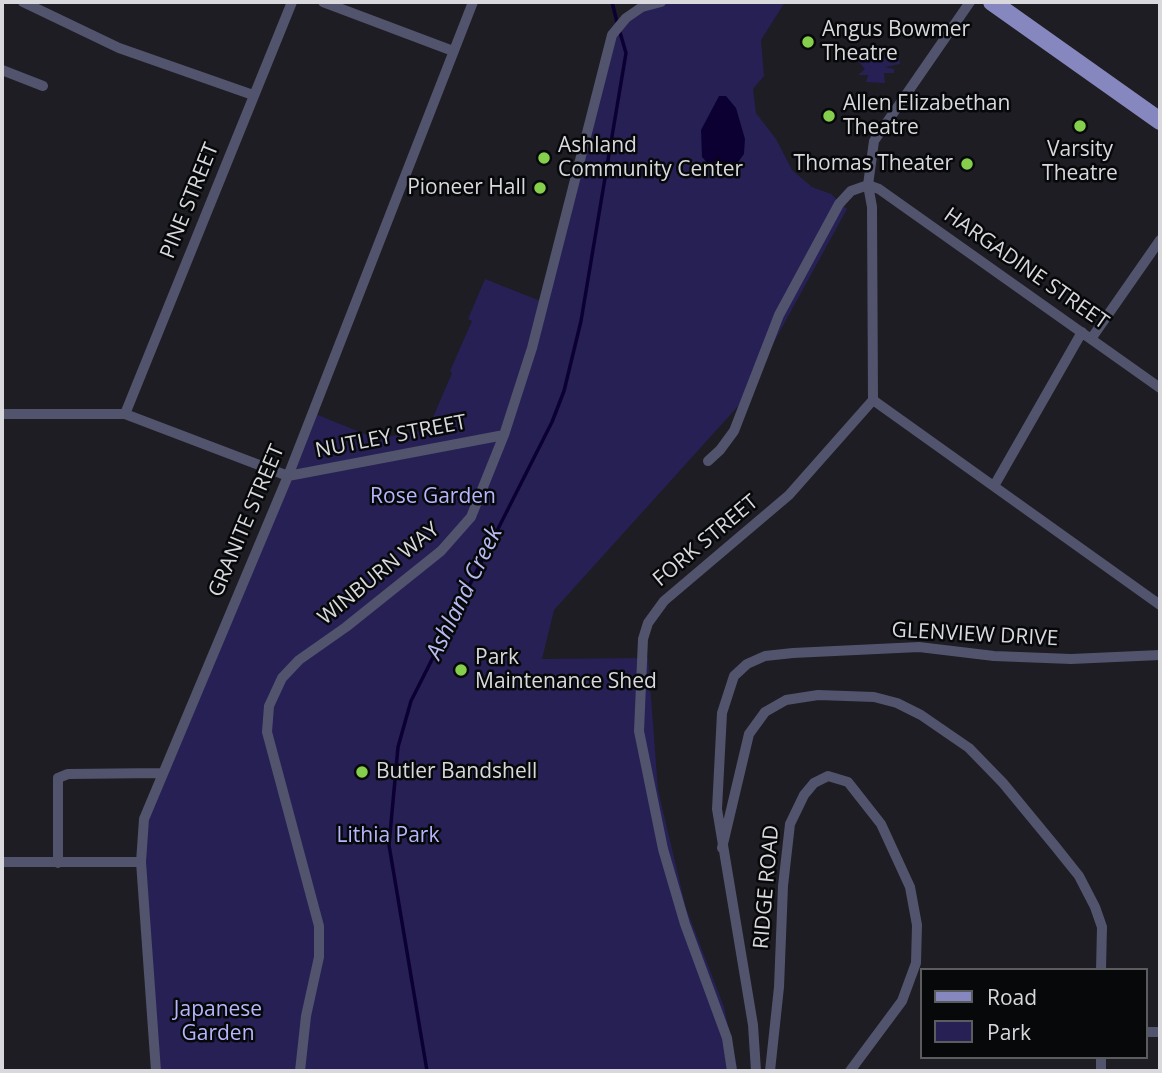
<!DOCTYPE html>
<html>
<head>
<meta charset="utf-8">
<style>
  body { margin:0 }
  #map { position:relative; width:1162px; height:1073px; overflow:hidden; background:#1d1d23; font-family:"Open Sans",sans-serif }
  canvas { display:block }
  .frame { position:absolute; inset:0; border:4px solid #d9d9dd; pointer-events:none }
  .legend { position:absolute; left:920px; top:968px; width:228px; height:91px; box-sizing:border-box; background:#07080a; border:2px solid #5b5c5e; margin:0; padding:9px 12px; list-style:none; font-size:21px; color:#d9d9dd }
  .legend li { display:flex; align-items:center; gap:14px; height:35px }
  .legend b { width:35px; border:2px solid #5b5c5e }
</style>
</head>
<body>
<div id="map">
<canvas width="1162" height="1073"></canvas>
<div class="frame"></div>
<ul class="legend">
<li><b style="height:9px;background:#8787bf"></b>Road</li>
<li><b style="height:19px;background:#262055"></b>Park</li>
</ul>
</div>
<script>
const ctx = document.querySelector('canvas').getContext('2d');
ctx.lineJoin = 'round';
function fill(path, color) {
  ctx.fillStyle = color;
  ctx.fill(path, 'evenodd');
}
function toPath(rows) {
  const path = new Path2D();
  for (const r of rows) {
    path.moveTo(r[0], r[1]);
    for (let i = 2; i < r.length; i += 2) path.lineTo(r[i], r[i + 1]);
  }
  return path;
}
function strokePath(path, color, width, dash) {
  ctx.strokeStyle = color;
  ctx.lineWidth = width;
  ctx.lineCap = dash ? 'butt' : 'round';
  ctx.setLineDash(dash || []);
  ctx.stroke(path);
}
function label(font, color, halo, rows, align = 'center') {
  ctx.font = font + ' "Open Sans",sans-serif';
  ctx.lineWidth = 5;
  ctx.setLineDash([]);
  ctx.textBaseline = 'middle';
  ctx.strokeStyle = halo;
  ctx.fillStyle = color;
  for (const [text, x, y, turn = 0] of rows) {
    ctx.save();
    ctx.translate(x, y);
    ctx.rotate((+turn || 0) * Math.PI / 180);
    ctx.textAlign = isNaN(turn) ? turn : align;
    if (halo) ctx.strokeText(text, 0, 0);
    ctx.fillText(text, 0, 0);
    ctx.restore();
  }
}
const green = toPath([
  [661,2,785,2,761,40,764,76,753,89,756,113,776,139,792,170,812,187,831,194,847,209,740,404,554,610,542,659,648,658,658,790,686,908,724,1007,738,1071,156,1071,141,832,313,413,377,439,428,429,452,373,450,371,472,321,468,319,485,279,543,302,608,50,622,22],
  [899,57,900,64,885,67,894,69,894,73,884,73,885,83,866,82,868,75,858,75,865,69,858,61]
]);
const water = toPath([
  [719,96,726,96,736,108,745,139,744,154,733,169,711,167,702,157,701,130]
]);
const stream = toPath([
  [612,2,617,22],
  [427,1071,389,845,398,747,411,701,552,422,564,391,581,321,626,53,619,29]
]);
const minor = toPath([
  [23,2,119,48,253,95],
  [323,2,453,51],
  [2,70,43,86],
  [868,185,879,189,1160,388],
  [1091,339,1160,240],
  [873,400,1160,605],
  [2,414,125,414,288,476,504,435],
  [125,414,292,2],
  [708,461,720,450,734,431,779,315,839,204,851,191,868,185,874,141,970,2],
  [994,486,1082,332],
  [722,848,749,734,765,712,786,700,818,695,874,697,897,703,921,715,969,748,1003,783,1055,846,1079,876,1095,907,1102,927,1101,970],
  [2,862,141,862],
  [58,863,58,778,68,774,161,773],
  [1146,1032,1160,1032],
  [1101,1057,1101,1071],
  [156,1071,141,862,144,819,288,476,473,2],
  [300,1071,306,1016,319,957,319,926,267,732,269,706,282,678,299,660,346,627,441,551,471,517,504,435,532,348,612,35,626,18,642,7,661,2],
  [732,1071,727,1038,685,924,663,849,639,731,643,639,648,623,664,601,789,495,873,400,872,207,868,185],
  [756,1071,753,1025,717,809,722,713,734,676,747,664,765,656,793,653,919,647,994,656,1071,659,1160,655],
  [770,1071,779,987,783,886,790,824,804,795,814,783,828,776,848,782,881,824,910,887,917,925,916,963,902,1001,850,1071]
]);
const primary = toPath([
  [992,2,1160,121]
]);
const markers = [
  [808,42,7,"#86cf4c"],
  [829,116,7,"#86cf4c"],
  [1080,126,7,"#86cf4c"],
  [544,158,7,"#86cf4c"],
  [967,164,7,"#86cf4c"],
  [540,188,7,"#86cf4c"],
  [461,670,7,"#86cf4c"],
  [362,772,7,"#86cf4c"]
];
const poiNames = [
  ["Angus Bowmer",822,30],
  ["Theatre",822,54],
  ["Allen Elizabethan",843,104],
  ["Theatre",843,128],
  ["Ashland",558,146],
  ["Community Center",558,170],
  ["Varsity",1080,150,"center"],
  ["Theatre",1080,174,"center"],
  ["Thomas Theater",953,164,"right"],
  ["Pioneer Hall",526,188,"right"],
  ["Park",475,658],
  ["Maintenance Shed",475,682],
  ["Butler Bandshell",376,772]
];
const streetNames = [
  ["PINE STREET",190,201,-68],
  ["HARGADINE STREET",1026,269,35],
  ["NUTLEY STREET",391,437,-11],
  ["GRANITE STREET",247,521,-67],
  ["FORK STREET",706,541,-40],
  ["WINBURN WAY",379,574,-39],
  ["GLENVIEW DRIVE",975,635,3],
  ["RIDGE ROAD",767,887,-85]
];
const parkNames = [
  ["Rose Garden",433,497],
  ["Lithia Park",388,836],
  ["Japanese",218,1010],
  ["Garden",218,1034]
];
const waterNames = [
  ["Ashland Creek",465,593,-64]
];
fill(green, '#262055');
fill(water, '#0c0032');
strokePath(stream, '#0c0032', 3.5);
strokePath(minor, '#52536d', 10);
strokePath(primary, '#8787bf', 18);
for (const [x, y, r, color] of markers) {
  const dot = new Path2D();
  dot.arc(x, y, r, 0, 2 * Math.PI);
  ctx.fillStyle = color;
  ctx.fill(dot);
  strokePath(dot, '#07080a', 2.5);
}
label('21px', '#d9d9dd', '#07080a', poiNames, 'left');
label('21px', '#d9d9dd', '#07080a', streetNames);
label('21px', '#b6b6fe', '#07080a', parkNames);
label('italic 23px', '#b9baf0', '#07080a', waterNames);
</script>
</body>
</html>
